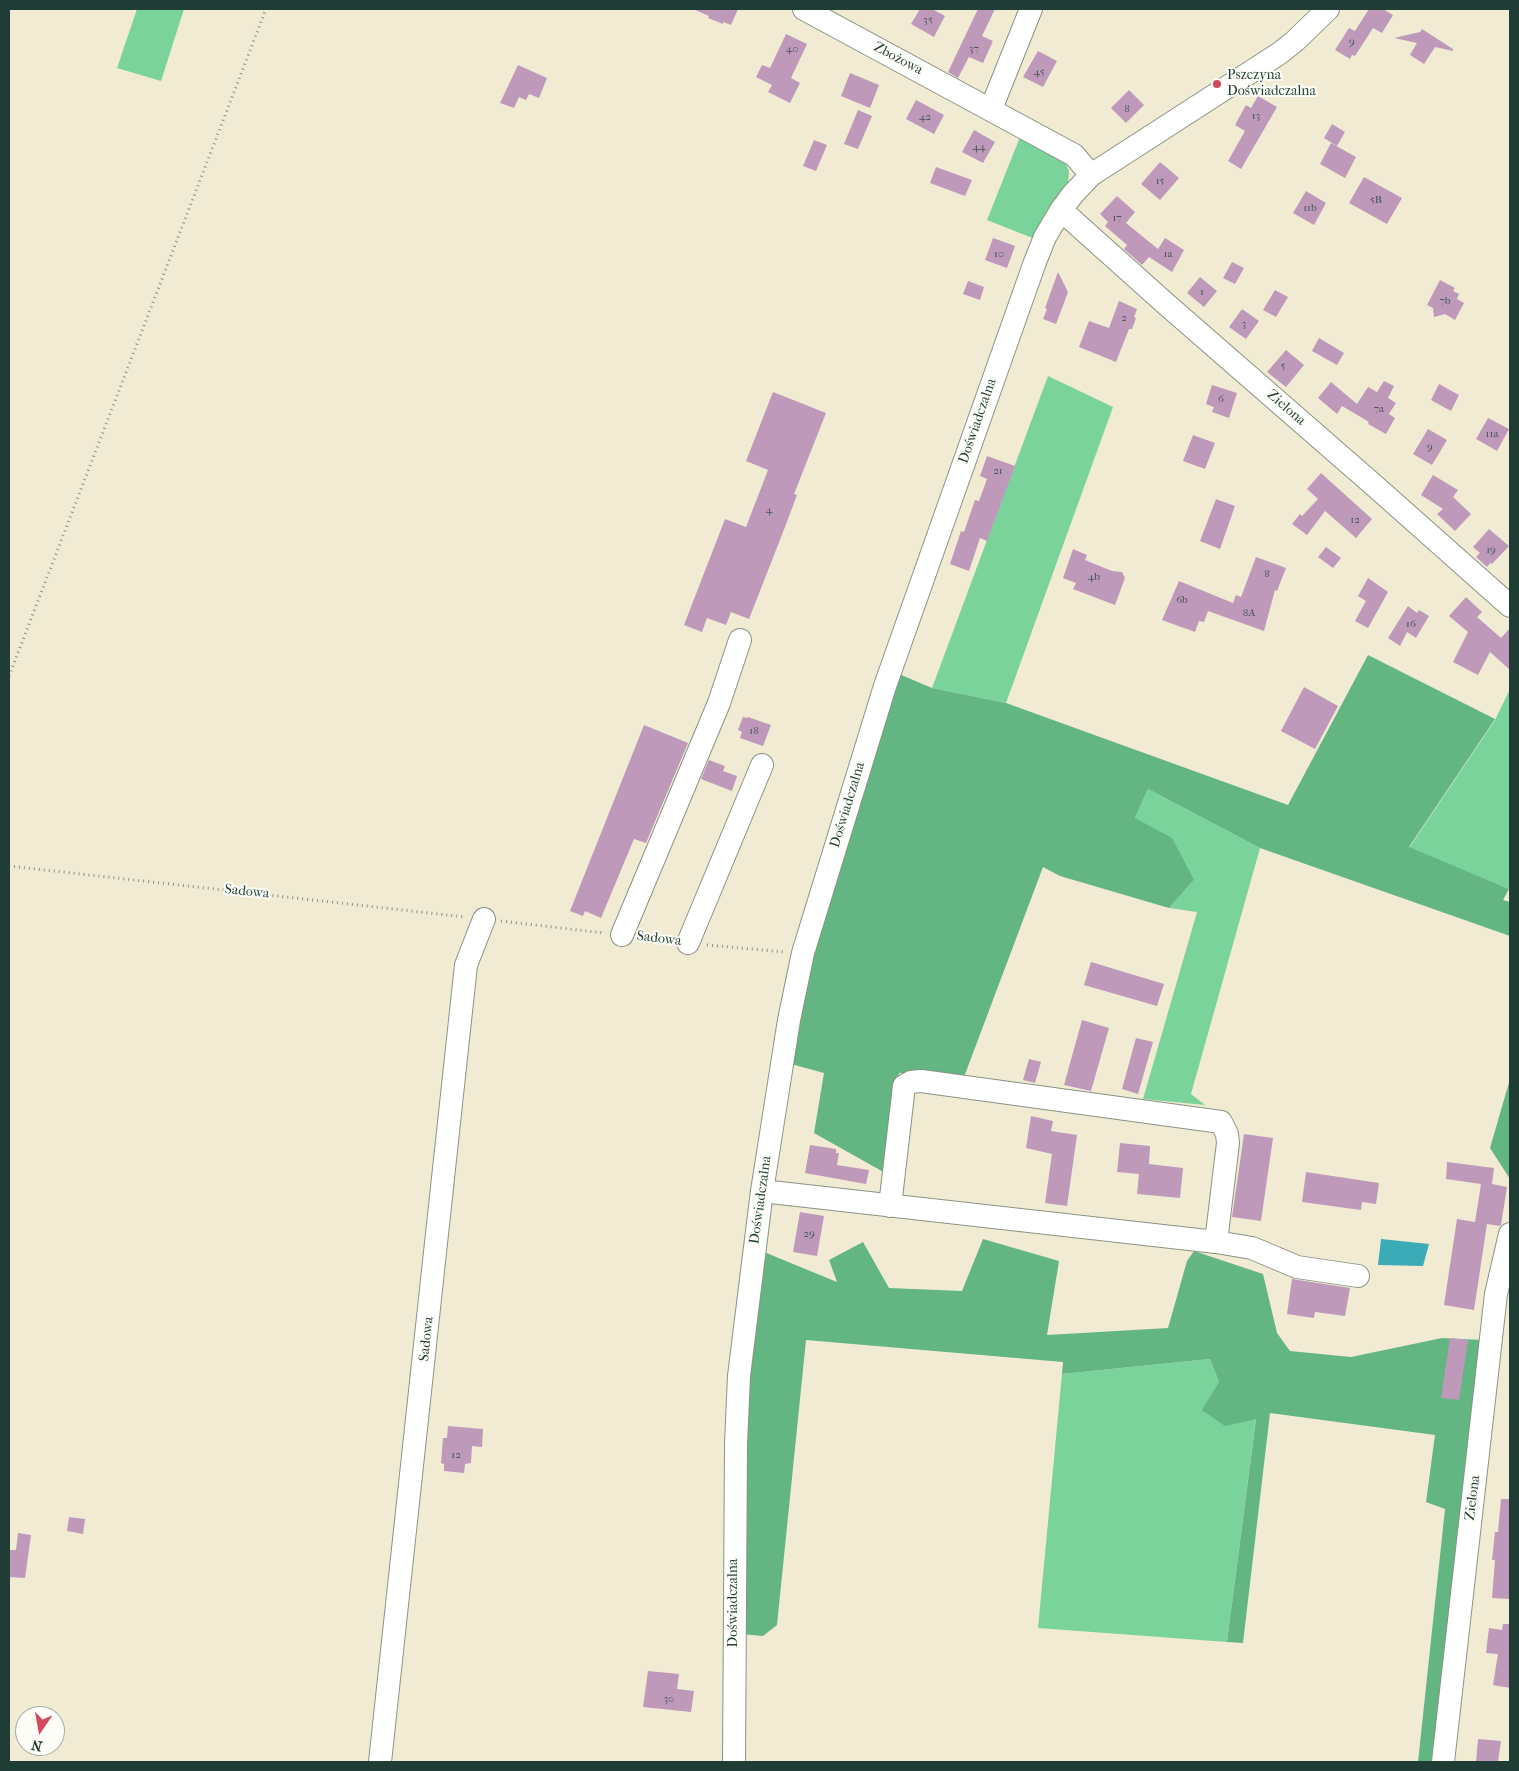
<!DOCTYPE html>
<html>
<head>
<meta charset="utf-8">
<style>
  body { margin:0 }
  #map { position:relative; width:1519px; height:1771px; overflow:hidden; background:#f2ebd4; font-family:"IM FELL French Canon",serif }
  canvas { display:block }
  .frame { position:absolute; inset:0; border:10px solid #1f3d34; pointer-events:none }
  .north { position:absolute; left:15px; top:1706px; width:50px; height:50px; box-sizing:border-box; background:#fdfcf7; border:1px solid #a4b0a9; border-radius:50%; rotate:192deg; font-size:14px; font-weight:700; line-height:20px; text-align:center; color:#1f3d34 }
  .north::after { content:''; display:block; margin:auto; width:18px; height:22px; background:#d1495b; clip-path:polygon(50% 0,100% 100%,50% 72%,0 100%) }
</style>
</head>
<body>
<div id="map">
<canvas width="1519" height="1771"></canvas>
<div class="frame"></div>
<div class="north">N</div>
</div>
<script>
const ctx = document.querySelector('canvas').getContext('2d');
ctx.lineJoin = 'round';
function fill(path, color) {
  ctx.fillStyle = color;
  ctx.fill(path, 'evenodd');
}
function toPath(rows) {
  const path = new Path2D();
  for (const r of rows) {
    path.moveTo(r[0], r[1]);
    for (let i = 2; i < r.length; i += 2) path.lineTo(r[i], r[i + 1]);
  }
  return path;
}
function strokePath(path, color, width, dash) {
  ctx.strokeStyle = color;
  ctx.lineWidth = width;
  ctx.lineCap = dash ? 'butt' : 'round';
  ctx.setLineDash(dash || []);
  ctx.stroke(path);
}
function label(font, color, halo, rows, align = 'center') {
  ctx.font = font + ' "IM FELL French Canon",serif';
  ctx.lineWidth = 4;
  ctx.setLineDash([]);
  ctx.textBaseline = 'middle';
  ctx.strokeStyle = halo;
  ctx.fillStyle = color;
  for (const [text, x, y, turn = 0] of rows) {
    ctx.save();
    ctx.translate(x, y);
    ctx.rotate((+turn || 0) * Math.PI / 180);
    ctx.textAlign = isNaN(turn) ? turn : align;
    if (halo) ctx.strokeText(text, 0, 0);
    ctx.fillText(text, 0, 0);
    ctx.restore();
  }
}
const green = toPath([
  [137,9,184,9,161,81,117,68],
  [1020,137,1065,162,1069,171,1068,184,1035,239,987,220],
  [1048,376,1113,407,1006,703,932,688],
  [1510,689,1510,885,1509,889,1409,848,1495,720],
  [1148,789,1260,848,1191,1094,1205,1105,1143,1099,1197,912,1169,908,1194,880,1135,818],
  [1210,1359,1219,1382,1256,1418,1227,1642,1038,1628,1062,1374]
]);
const forest = toPath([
  [1368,655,1495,719,1409,847,1509,889,1503,900,1510,902,1510,936,1260,848,1148,789,1135,818,1172,838,1194,880,1169,908,1060,876,1043,867,964,1077,899,1073,887,1174,814,1133,824,1073,791,1064,810,962,899,674,932,688,1006,703,1288,805],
  [1510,1079,1510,1179,1490,1148],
  [983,1239,1059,1261,1047,1335,1168,1328,1187,1261,1194,1251,1263,1274,1277,1333,1290,1351,1351,1357,1442,1338,1482,1340,1434,1762,1418,1762,1445,1509,1426,1502,1435,1435,1270,1413,1243,1643,1227,1642,1256,1419,1225,1426,1202,1410,1219,1382,1210,1359,1062,1374,1063,1362,806,1340,777,1625,763,1636,741,1634,747,1381,764,1252,837,1282,829,1260,863,1242,889,1288,962,1291]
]);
const water = toPath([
  [1381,1239,1429,1244,1423,1266,1378,1265]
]);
const building = toPath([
  [693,9,738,9,731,25,723,22,723,24,708,18,709,16],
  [920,9,932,9,945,16,934,37,911,24],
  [978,9,995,9,982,36,993,41,983,63,969,57,958,78,948,72],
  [1369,9,1383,9,1393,15,1382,33,1373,28,1355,56,1352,55,1350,59,1335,50,1349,28,1355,31],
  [1422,29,1453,49,1453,51,1435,47,1424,64,1410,55,1417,43,1394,38,1420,32],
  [786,34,807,44,791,78,800,83,790,103,768,92,772,85,756,77,762,65,770,68],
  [1038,51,1057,61,1043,87,1023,77],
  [518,65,547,78,539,98,529,94,526,100,519,97,514,108,500,103],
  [850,73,879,85,870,108,841,96],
  [1129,90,1144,105,1126,123,1111,108],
  [1258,96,1277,107,1241,169,1228,161,1245,131,1235,125,1246,105,1251,108],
  [916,100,944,115,934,134,906,119],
  [858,110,872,116,858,149,844,144],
  [1332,124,1345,132,1337,146,1324,138],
  [974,130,995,142,983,163,962,152],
  [814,140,827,145,816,171,803,166],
  [1331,143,1356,157,1345,178,1320,164],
  [1160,162,1179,178,1160,200,1141,184],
  [936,167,972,180,965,196,930,183],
  [1364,177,1402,198,1387,224,1349,203],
  [1306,191,1326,203,1314,225,1293,213],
  [1117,196,1135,212,1126,223,1158,249,1165,238,1184,250,1172,272,1149,257,1142,265,1124,249,1127,245,1105,226,1108,222,1100,214],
  [993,238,1015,246,1007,268,985,260],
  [1232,262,1244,268,1235,284,1223,278],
  [1058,272,1068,292,1056,324,1043,319,1047,309,1045,308],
  [1200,277,1217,291,1204,307,1187,293],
  [1440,280,1455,288,1453,291,1459,294,1457,299,1464,303,1455,320,1445,314,1434,317,1433,308,1427,305],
  [968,281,984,287,980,300,963,294],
  [1275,290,1288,297,1276,317,1263,310],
  [1119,301,1137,309,1134,317,1136,318,1132,329,1129,329,1116,362,1079,347,1089,321,1109,328],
  [1242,309,1259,321,1246,339,1229,327],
  [1319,338,1344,353,1337,365,1312,351],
  [1286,350,1304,365,1286,387,1267,372],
  [1384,381,1394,386,1388,398,1396,403,1389,414,1395,418,1386,434,1368,424,1369,422,1342,406,1337,414,1318,398,1331,382,1357,404,1368,387,1377,392],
  [1439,384,1459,395,1451,411,1431,400],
  [1212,385,1237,393,1229,418,1212,412,1214,407,1206,404],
  [773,392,826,413,794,494,797,495,785,527,749,619,731,612,726,625,707,618,702,632,684,625,725,519,746,527,768,470,746,461],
  [1488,418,1509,429,1497,451,1476,439],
  [1428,429,1447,440,1432,465,1413,454],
  [1193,435,1215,443,1205,469,1183,461],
  [987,456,1015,466,987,541,980,538,969,571,950,564,961,531,964,532,975,500,979,501,987,479,980,476],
  [1321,473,1372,519,1356,538,1325,511,1307,535,1292,524,1300,514,1302,516,1318,499,1307,489],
  [1433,475,1458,490,1453,497,1471,514,1455,531,1437,514,1443,509,1421,495],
  [1216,499,1235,506,1220,549,1200,541],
  [1489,529,1509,546,1492,564,1490,563,1487,567,1476,557,1480,553,1473,547],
  [1326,547,1341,558,1333,568,1318,557],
  [1073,549,1087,555,1085,560,1112,571,1122,572,1125,578,1115,605,1073,589,1076,583,1063,578],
  [1256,557,1286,568,1277,591,1275,590,1264,631,1208,611,1204,622,1199,621,1195,632,1162,620,1179,581,1233,603,1236,595,1241,597],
  [1368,578,1388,592,1368,628,1355,621,1366,601,1358,596],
  [1466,597,1482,612,1477,617,1501,638,1510,628,1510,670,1490,652,1478,675,1453,662,1468,632,1449,616],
  [1408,606,1417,613,1419,610,1429,616,1416,638,1407,632,1400,646,1388,638],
  [1304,687,1338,706,1315,749,1281,731],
  [743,717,747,718,748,717,771,725,763,746,740,738,742,732,738,730],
  [644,725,688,743,646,843,634,839,601,918,585,911,583,916,570,911],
  [709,760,725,766,723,771,737,776,732,791,701,779],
  [1091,962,1164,984,1157,1006,1084,985],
  [1082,1020,1109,1028,1091,1091,1064,1085],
  [1136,1038,1153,1042,1138,1094,1122,1089],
  [1029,1059,1041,1062,1035,1083,1023,1080],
  [1031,1116,1053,1121,1051,1131,1077,1135,1067,1206,1045,1203,1052,1154,1026,1148],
  [1244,1134,1273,1138,1261,1221,1232,1217],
  [1120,1143,1150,1146,1149,1164,1183,1168,1180,1198,1137,1194,1139,1174,1117,1172],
  [810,1145,836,1149,836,1153,839,1153,837,1165,869,1170,866,1184,805,1173],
  [1447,1162,1494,1168,1492,1184,1507,1187,1501,1225,1500,1226,1487,1224,1474,1310,1444,1305,1457,1219,1475,1222,1481,1184,1446,1179],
  [1306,1172,1379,1183,1376,1204,1362,1202,1361,1210,1302,1202],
  [800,1212,824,1216,817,1256,793,1252],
  [1292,1279,1350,1288,1345,1316,1315,1312,1314,1318,1287,1314],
  [1450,1338,1468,1340,1459,1400,1441,1398],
  [448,1426,483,1429,482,1447,472,1446,471,1463,465,1464,464,1473,444,1471,444,1464,441,1463,443,1438,447,1438],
  [1501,1499,1510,1499,1510,1599,1492,1598,1495,1560,1492,1560,1495,1532,1498,1532],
  [69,1517,85,1519,83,1534,67,1531],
  [18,1533,31,1535,25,1578,9,1577,9,1550,16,1550],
  [1503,1624,1510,1624,1510,1688,1493,1685,1498,1654,1486,1653,1489,1628,1502,1630],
  [648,1671,679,1674,677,1689,694,1691,691,1712,643,1707],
  [1478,1739,1501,1741,1498,1762,1476,1762]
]);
const path = toPath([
  [9,676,266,9],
  [9,866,465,917],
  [501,921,604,933],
  [640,937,671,941],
  [707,945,785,952]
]);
const minor = toPath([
  [804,9,1074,155,1091,175],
  [991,109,1031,9],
  [1061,210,1166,304,1376,487,1510,606],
  [622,935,719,703,740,640],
  [688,943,762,765],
  [762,1191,1216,1242,1252,1248,1297,1267,1358,1276],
  [890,1206,904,1086,911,1082,921,1081,1221,1122,1227,1134,1228,1143,1216,1242],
  [380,1762,466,965,484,919],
  [734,1762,736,1443,739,1376,762,1191,789,1020,803,953,885,686,1035,262,1045,237,1061,210,1073,194,1091,175,1280,53,1295,41,1328,9],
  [1443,1762,1496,1294,1510,1234]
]);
const markers = [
  [1217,84,5,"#d1495b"]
];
const numberNames = [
  ["35",928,20],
  ["9",1352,42],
  ["40",792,49],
  ["37",974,49],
  ["45",1039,72],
  ["8",1127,109],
  ["13",1256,116],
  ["42",925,117],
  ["44",979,147],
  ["15",1160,181],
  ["5B",1376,200],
  ["11b",1310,208],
  ["17",1117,218],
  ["10",999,254],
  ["1a",1168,254],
  ["1",1202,292],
  ["7b",1445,301],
  ["2",1124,318],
  ["3",1244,324],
  ["5",1283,366],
  ["6",1221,399],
  ["7a",1379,409],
  ["11a",1492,434],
  ["9",1430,447],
  ["21",998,471],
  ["4",769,510],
  ["12",1355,520],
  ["19",1491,550],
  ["8",1267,574],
  ["4b",1094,577],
  ["6b",1182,600],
  ["8A",1249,613],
  ["16",1411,624],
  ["18",754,731],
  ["29",809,1234],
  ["12",456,1455],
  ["30",669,1699]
];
const streetNames = [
  ["Zbożowa",898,59,28],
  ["Zielona",1286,408,41],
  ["Doświadczalna",978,421,-71],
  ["Doświadczalna",848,805,-73],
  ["Sadowa",247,892,6],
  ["Sadowa",659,939,7],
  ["Doświadczalna",761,1200,-82],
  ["Sadowa",427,1339,-84],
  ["Zielona",1473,1498,-83],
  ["Doświadczalna",734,1603,-90]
];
const poiNames = [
  ["Pszczyna",1227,76],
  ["Doświadczalna",1227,92]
];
fill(green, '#7ad39a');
fill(forest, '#63b582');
fill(water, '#3bacb7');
fill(building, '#be99ba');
strokePath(minor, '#889484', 24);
strokePath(path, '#889484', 3, [1, 4]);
strokePath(minor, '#fff', 22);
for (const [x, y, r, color] of markers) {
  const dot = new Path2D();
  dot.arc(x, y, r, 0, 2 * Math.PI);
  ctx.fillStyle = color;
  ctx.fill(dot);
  strokePath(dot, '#fdfcf7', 2);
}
label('11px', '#475456', null, numberNames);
label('14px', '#1f3d34', '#fdfcf7', streetNames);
label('14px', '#1f3d34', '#fdfcf7', poiNames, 'left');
</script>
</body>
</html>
